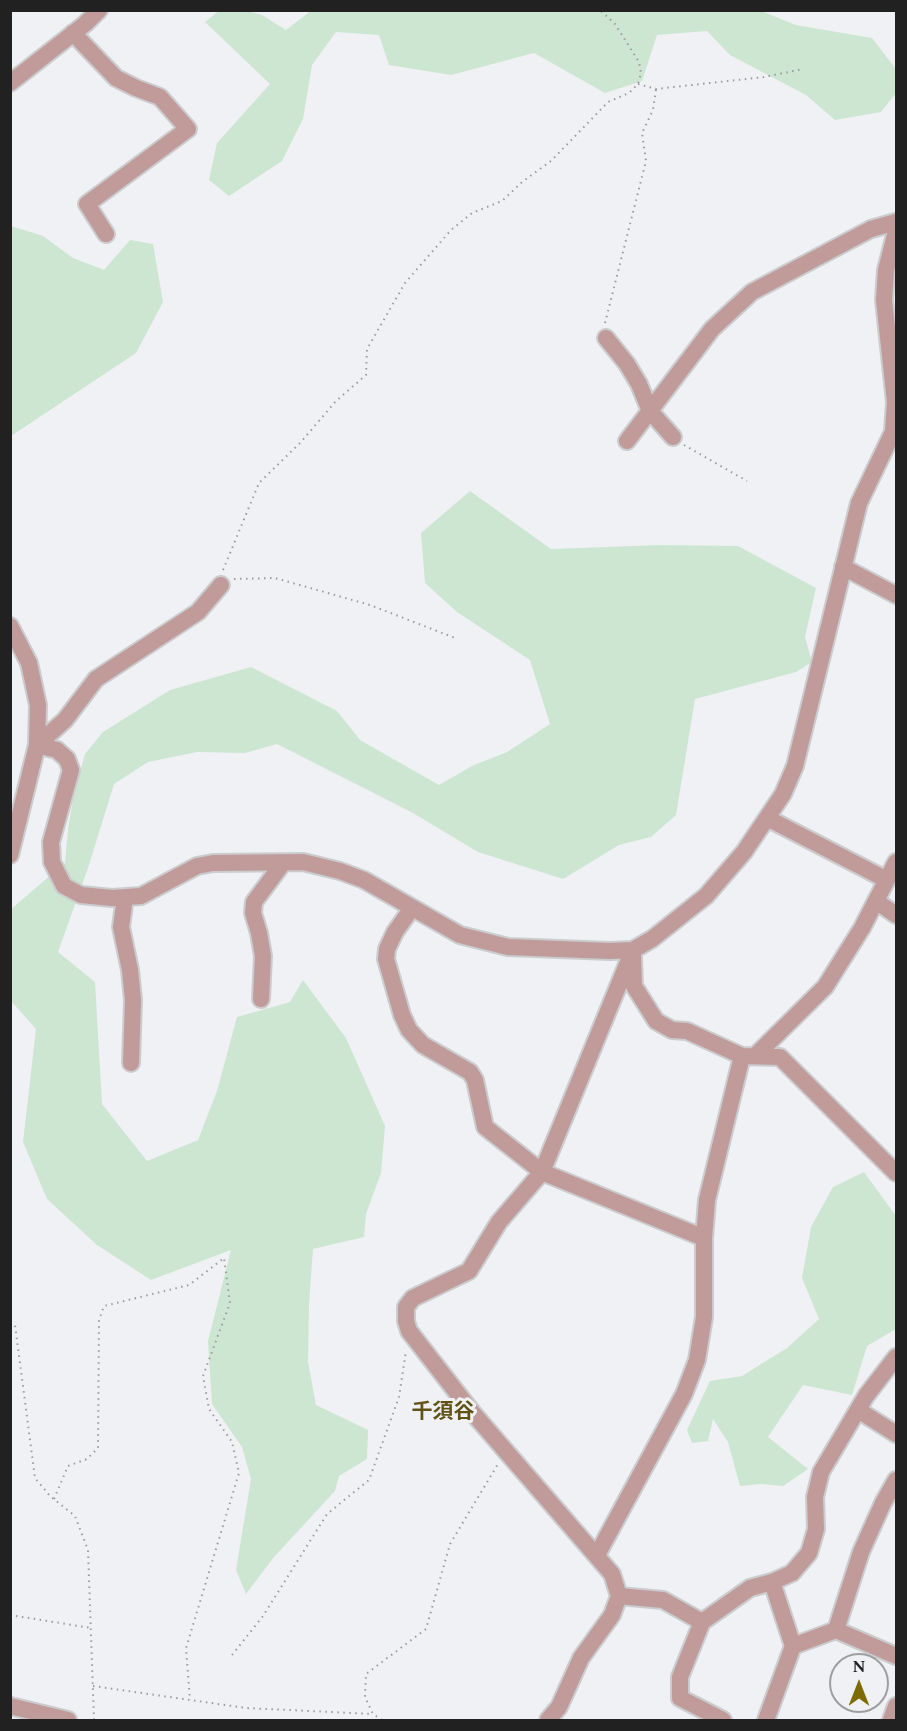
<!DOCTYPE html>
<html>
<head>
<meta charset="utf-8">
<style>
  body { margin:0 }
  #map { position:relative; width:907px; height:1731px; overflow:hidden; background:#f0f1f4; font-family:Spectral,serif }
  canvas { display:block }
  .frame { position:absolute; inset:0; border:12px solid #212122; pointer-events:none }
  .north { position:absolute; left:829px; top:1653px; width:60px; height:60px; box-sizing:border-box; background:#f0f1f4; border:2px solid #9d9ea0; border-radius:50%; rotate:0deg; font-size:16px; font-weight:700; line-height:24px; text-align:center; color:#212122 }
  .north::after { content:''; display:block; margin:auto; width:21px; height:27px; background:#7f6b04; clip-path:polygon(50% 0,100% 100%,50% 72%,0 100%) }
</style>
</head>
<body>
<div id="map">
<canvas width="907" height="1731"></canvas>
<div class="frame"></div>
<div class="north">N</div>
</div>
<script>
const ctx = document.querySelector('canvas').getContext('2d');
ctx.lineJoin = 'round';
function fill(path, color) {
  ctx.fillStyle = color;
  ctx.fill(path, 'evenodd');
}
function toPath(rows) {
  const path = new Path2D();
  for (const r of rows) {
    path.moveTo(r[0], r[1]);
    for (let i = 2; i < r.length; i += 2) path.lineTo(r[i], r[i + 1]);
  }
  return path;
}
function strokePath(path, color, width, dash) {
  ctx.strokeStyle = color;
  ctx.lineWidth = width;
  ctx.lineCap = dash ? 'butt' : 'round';
  ctx.setLineDash(dash || []);
  ctx.stroke(path);
}
function label(font, color, halo, rows, align = 'center') {
  ctx.font = font + ' Spectral,"Noto Sans JP",serif';
  ctx.lineWidth = 6;
  ctx.setLineDash([]);
  ctx.textBaseline = 'middle';
  ctx.strokeStyle = halo;
  ctx.fillStyle = color;
  for (const [text, x, y, turn = 0] of rows) {
    ctx.save();
    ctx.translate(x, y);
    ctx.rotate((+turn || 0) * Math.PI / 180);
    ctx.textAlign = isNaN(turn) ? turn : align;
    if (halo) ctx.strokeText(text, 0, 0);
    ctx.fillText(text, 0, 0);
    ctx.restore();
  }
}
const green = toPath([
  [220,10,246,11,262,15,286,30,312,10,761,11,796,25,872,38,896,69,896,93,881,112,835,120,806,95,730,55,707,31,657,35,642,81,605,93,534,53,451,75,389,65,379,35,336,32,312,65,303,119,282,161,229,196,209,180,217,143,270,84,205,22],
  [11,226,43,236,73,258,104,270,130,240,153,244,163,302,136,353,11,436],
  [470,491,551,549,661,545,738,546,816,588,805,637,812,662,796,672,695,699,676,815,651,837,619,845,563,879,478,852,413,813,277,744,245,753,197,752,148,762,114,784,88,868,58,952,95,982,102,1104,147,1161,198,1140,217,1091,237,1017,290,1002,303,980,346,1038,385,1126,381,1173,366,1214,364,1237,313,1249,309,1304,308,1362,316,1405,368,1430,367,1459,339,1476,335,1491,274,1557,246,1594,236,1570,251,1479,242,1447,212,1404,208,1341,231,1250,151,1280,97,1245,47,1199,23,1142,36,1029,11,1001,10,910,65,863,68,829,74,793,85,754,103,732,170,690,251,667,337,711,360,740,439,785,472,766,507,752,550,724,530,660,457,612,425,583,421,533],
  [864,1172,896,1216,896,1329,867,1346,852,1395,803,1385,768,1437,808,1469,783,1486,761,1484,740,1486,728,1442,713,1419,708,1441,692,1443,687,1430,710,1381,742,1376,787,1348,819,1319,802,1278,811,1227,833,1187]
]);
const path = toPath([
  [638,84,656,89,764,77,803,69],
  [605,323,646,161,642,133,653,110,656,89],
  [684,445,747,481],
  [223,570,259,483,301,442,336,401,366,375,367,349,405,283,451,230,472,213,502,201,522,182,551,161,608,102,629,93,638,84,641,73,639,62,615,24,600,10],
  [234,579,275,578,370,605,455,638],
  [10,1323,15,1325,35,1478,50,1496,75,1516,88,1550,94,1720],
  [54,1499,68,1466,87,1459,98,1448,99,1320,104,1306,189,1285,224,1258,230,1303,203,1376,209,1409,232,1442,239,1473,186,1648,190,1700],
  [10,1615,91,1628],
  [232,1655,263,1616,327,1514,369,1480,399,1397,406,1351],
  [93,1686,246,1708,373,1714],
  [382,1720,373,1714,365,1697,366,1674,426,1629,450,1544,498,1464]
]);
const minor = toPath([
  [73,33,116,78,136,88,160,97,188,129,87,204,106,234],
  [10,83,85,24,99,10],
  [606,338,627,364,639,384,650,411,673,437],
  [627,441,712,329,752,292,871,229,896,222],
  [843,567,896,595],
  [10,626,29,663,38,705,37,745,10,855],
  [37,745,57,750,67,759,71,770,51,842,52,862,64,886,81,895,112,898,141,896,197,866,213,863,303,862,340,871,364,880,460,935,508,947,610,951,633,950,652,939,706,896,744,852,783,794,795,766,859,503,893,432,895,402,884,300,886,270,896,231],
  [37,745,65,720,96,679,198,612,221,585],
  [767,818,887,880],
  [125,897,121,927,130,970,133,1000,131,1063],
  [876,901,896,915],
  [412,908,395,932,387,949,386,959,402,1015,409,1030,423,1045,470,1072,475,1080,485,1127,542,1172,704,1238],
  [633,956,634,986,656,1021,672,1030,687,1031,742,1056,780,1057,896,1173],
  [261,999,263,956,259,933,253,913,254,902,283,863],
  [755,1056,825,987,862,928,896,862],
  [858,1410,896,1434],
  [597,1555,684,1394,697,1360,704,1317,704,1238,707,1200,742,1056],
  [619,1596,663,1600,702,1622],
  [836,1630,861,1552,883,1503,896,1480],
  [793,1646,836,1630,896,1656],
  [10,1706,68,1720],
  [548,1720,559,1707,581,1658,612,1615,619,1596,612,1574,472,1412,409,1331,406,1321,406,1307,413,1298,469,1271,499,1222,542,1172,633,950],
  [723,1720,680,1698,680,1677,702,1622,750,1588,772,1582,792,1573,809,1553,816,1529,815,1497,821,1472,866,1396,896,1357],
  [766,1720,793,1646,772,1582],
  [891,1720,896,1706]
]);
const neighbourhoodNames = [
  ["千須谷",443,1414]
];
fill(green, '#cce6d2');
strokePath(minor, '#cbccce', 20);
strokePath(path, '#9b9b9d', 2, [1.5, 4.5]);
strokePath(minor, '#c19a9a', 16);
label('bold 21px', '#605215', '#f0f1f4', neighbourhoodNames);
</script>
</body>
</html>
